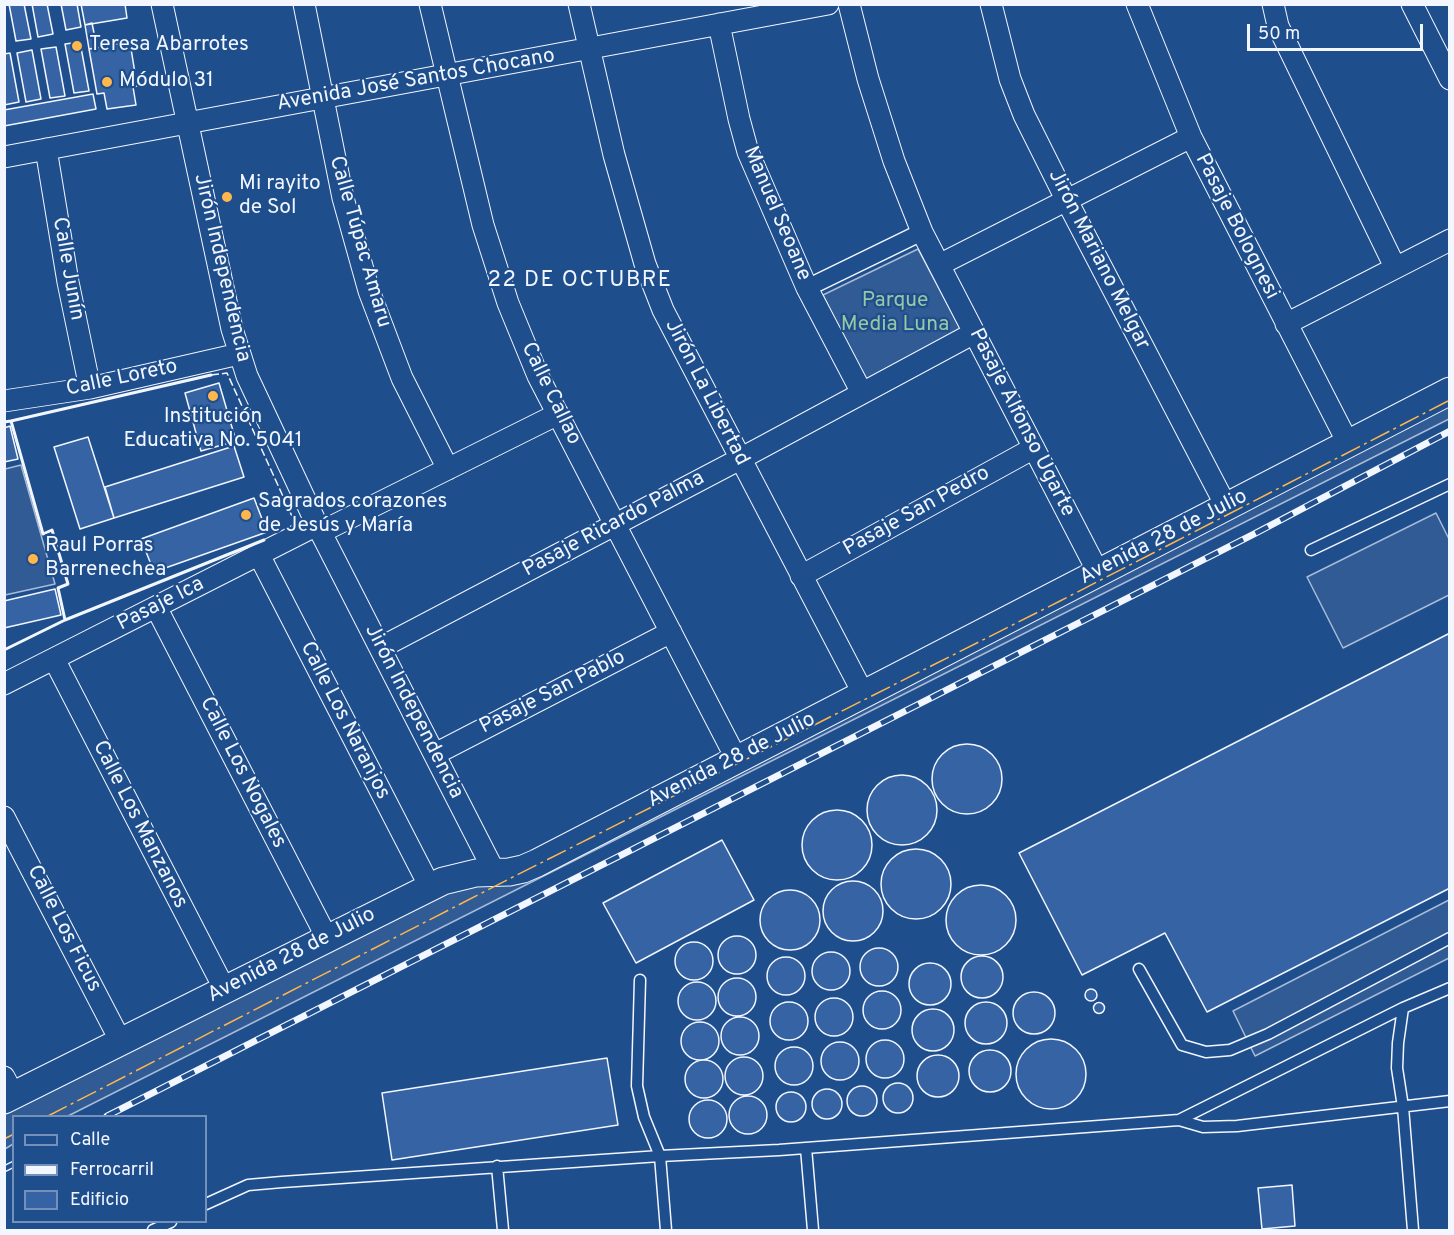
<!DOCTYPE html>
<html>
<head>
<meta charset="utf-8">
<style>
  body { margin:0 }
  #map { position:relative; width:1454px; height:1235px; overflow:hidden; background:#1f4e8c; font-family:Overpass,sans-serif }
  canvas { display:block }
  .frame { position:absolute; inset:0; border:6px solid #f2f6ff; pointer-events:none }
  .legend { position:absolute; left:12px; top:1115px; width:195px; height:108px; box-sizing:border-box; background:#1f4e8c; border:2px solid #7391ba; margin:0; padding:8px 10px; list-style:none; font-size:18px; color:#f2f6ff }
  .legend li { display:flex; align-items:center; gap:12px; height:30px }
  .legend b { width:30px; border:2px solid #7391ba }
  .scale { position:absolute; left:1247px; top:24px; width:176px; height:27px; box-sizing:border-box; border:3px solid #f2f6ff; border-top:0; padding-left:8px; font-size:18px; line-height:21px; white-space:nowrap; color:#f2f6ff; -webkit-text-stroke:4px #1f4e8c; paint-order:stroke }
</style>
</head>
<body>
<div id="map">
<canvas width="1454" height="1235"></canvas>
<div class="frame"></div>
<ul class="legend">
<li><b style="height:8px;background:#1f4e8c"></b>Calle</li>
<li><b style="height:8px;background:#f2f6ff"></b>Ferrocarril</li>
<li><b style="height:16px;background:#3563a3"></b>Edificio</li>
</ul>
<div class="scale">50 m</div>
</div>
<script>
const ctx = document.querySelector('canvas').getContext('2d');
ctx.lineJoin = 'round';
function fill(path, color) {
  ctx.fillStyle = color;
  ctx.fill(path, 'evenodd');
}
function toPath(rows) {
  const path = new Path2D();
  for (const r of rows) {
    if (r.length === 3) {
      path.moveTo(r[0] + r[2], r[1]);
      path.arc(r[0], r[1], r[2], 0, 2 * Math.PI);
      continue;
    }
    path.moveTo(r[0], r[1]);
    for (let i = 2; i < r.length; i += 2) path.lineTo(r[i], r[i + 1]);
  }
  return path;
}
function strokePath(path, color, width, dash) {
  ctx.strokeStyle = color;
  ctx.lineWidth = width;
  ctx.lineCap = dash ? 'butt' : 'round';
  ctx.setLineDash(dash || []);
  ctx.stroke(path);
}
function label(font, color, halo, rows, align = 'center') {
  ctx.font = font + ' Overpass,sans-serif';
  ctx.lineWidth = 4.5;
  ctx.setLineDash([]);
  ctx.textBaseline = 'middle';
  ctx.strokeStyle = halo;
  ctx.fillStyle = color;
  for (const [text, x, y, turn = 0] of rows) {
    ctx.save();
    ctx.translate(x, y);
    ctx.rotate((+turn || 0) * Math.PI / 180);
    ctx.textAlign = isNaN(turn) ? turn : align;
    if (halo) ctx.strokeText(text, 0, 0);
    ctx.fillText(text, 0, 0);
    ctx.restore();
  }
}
const built = toPath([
  [918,249,963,334,866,384,823,295,918,249],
  [1449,405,1449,419,68,1116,14,1116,13,1144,5,1149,5,1106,459,880,510,873,1449,405],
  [21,465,55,584,5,595,5,469,21,465],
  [1436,513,1449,539,1449,595,1343,648,1307,577,1436,513],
  [1449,900,1449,958,1255,1056,1233,1011,1449,900]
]);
const building = toPath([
  [9,4,24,4,31,39,16,41,9,4],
  [32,4,47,4,53,34,38,37,32,4],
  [61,4,77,4,81,27,66,30,61,4],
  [81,4,125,4,127,18,85,25,81,4],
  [92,23,97,48,89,49,85,25,92,23],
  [80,42,89,91,74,93,65,44,80,42],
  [130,42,137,86,133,87,136,105,107,109,104,93,97,94,89,49,130,42],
  [56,47,65,96,50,98,41,49,56,47],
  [32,50,41,99,26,102,17,53,32,50],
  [10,53,19,102,4,105,4,54,10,53],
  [93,94,96,109,4,126,4,110,93,94],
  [219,383,236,441,201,451,185,393,219,383],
  [10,426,18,459,4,462,4,428,10,426],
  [88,437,114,518,80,529,54,447,88,437],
  [234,446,244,477,114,518,105,487,234,446],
  [254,498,267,532,154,572,141,539,254,498],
  [55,589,61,615,4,628,4,601,55,589],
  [1450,633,1450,888,1207,1012,1165,933,1082,975,1019,853,1450,633],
  [967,779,35],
  [902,810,35],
  [837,845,35],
  [722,840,754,900,636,963,603,903,722,840],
  [916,884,35],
  [853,911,30],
  [981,920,35],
  [790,920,30],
  [737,955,19],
  [694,961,19],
  [879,967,19],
  [831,971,19],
  [982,977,21],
  [786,976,19],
  [930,984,21],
  [737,997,19],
  [697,1001,19],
  [1091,995,6],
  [882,1010,19],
  [1034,1013,21],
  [834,1017,19],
  [986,1023,21],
  [789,1021,19],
  [1099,1008,5.5],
  [933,1030,21],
  [740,1036,19],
  [700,1041,19],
  [1051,1074,35],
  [885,1059,19],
  [840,1061,19],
  [794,1066,19],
  [990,1071,21],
  [938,1076,21],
  [744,1076,19],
  [607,1058,618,1125,392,1160,382,1093,607,1058],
  [704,1079,19],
  [898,1098,15],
  [862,1101,15],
  [827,1104,15],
  [791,1107,15],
  [748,1115,19],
  [708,1119,19],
  [1292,1185,1295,1226,1262,1229,1258,1188,1292,1185]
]);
const service = toPath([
  [1311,550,1450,484],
  [1139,969,1182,1045,1206,1052,1230,1050,1268,1034,1450,938],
  [640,980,637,1086,644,1117,660,1156,666,1230],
  [1403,1008,1398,1043,1397,1068,1403,1107,1413,1230],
  [1179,1120,1403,1008,1450,988],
  [806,1148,813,1230],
  [497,1166,503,1230],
  [206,1204,248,1185,282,1182,660,1156,779,1150,1179,1120,1203,1127,1237,1126,1450,1101],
  [153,1230,171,1222]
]);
const pedestrian = toPath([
  [807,288,922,232]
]);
const minor = toPath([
  [162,4,232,329,247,376,317,525,495,873],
  [304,4,343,198,369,291,402,378,448,469],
  [430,4,483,225,508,303,538,376,736,758],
  [579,4,614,155,645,264,663,310,863,693],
  [849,4,868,79,894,161,922,232,1098,572],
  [991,4,1010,79,1024,115,1066,199,1226,506],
  [1137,4,1191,137,1348,443],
  [1273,4,1278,26,1395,267],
  [1412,4,1450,79],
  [719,24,739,119,748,152,807,288,862,393],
  [46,149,68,282,90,388],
  [4,157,828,4],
  [939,265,1191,137],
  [1286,324,1450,240],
  [4,401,90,388,239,354],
  [321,532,558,414],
  [259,555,430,887],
  [801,576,1034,448],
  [156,607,327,938],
  [380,648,740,459,974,333],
  [54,659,225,990],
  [4,684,317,525],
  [435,754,671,632],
  [4,817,121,1042],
  [4,1077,14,1096]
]);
const tertiary = toPath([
  [4,1100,443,881,476,873,509,872,523,869,537,863,1450,391]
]);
const rail = toPath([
  [107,1116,1254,534,1450,431],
  [4,1169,14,1164]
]);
const fence = toPath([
  [211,375,227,373,296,525,294,526]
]);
const wall = toPath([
  [11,421,211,375],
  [4,422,11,421,43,534,52,530,68,584,58,588,65,620,4,650],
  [65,620,264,540]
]);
const power = toPath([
  [48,1116,507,880,1060,601,1450,400],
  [4,1139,14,1134]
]);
const markers = [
  [77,46,6,"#ffb74d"],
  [107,82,6,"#ffb74d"],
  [227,197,6,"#ffb74d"],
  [213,396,6,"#ffb74d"],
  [246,515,6,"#ffb74d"],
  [33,559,6,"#ffb74d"]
];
const poiNames = [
  ["Teresa Abarrotes",89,46],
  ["Módulo 31",119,82],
  ["Mi rayito",239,185],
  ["de Sol",239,209],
  ["Institución",213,418,"center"],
  ["Educativa No. 5041",213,442,"center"],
  ["Sagrados corazones",258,503],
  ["de Jesús y María",258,527],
  ["Raul Porras",45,547],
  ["Barrenechea",45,571]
];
const streetNames = [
  ["Avenida José Santos Chocano",416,81,-10],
  ["Manuel Seoane",776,214,67],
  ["Pasaje Bolognesi",1236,227,63],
  ["Calle Túpac Amaru",359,242,74],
  ["Jirón Mariano Melgar",1098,260,63],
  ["Jirón Independencia",221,268,77],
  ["Calle Junín",67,269,80],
  ["Calle Loreto",122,379,-12],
  ["Jirón La Libertad",706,393,63],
  ["Calle Callao",550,394,64],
  ["Pasaje Alfonso Ugarte",1021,423,63],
  ["Pasaje San Pedro",917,512,-29],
  ["Pasaje Ricardo Palma",614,525,-28],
  ["Avenida 28 de Julio",1164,538,-27],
  ["Pasaje Ica",161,605,-27],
  ["Pasaje San Pablo",553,693,-27],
  ["Jirón Independencia",413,712,63],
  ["Calle Los Naranjos",344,721,63],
  ["Avenida 28 de Julio",732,761,-27],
  ["Calle Los Nogales",242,773,63],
  ["Calle Los Manzanos",139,825,63],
  ["Calle Los Ficus",63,929,63],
  ["Avenida 28 de Julio",292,956,-27]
];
const parkNames = [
  ["Parque",895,302],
  ["Media Luna",895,326]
];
const neighbourhoodNames = [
  ["22 DE OCTUBRE",580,282]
];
fill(built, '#305b95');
strokePath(built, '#a8bbd7', 1.5);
fill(building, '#3563a3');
strokePath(building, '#f2f6ff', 1.5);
strokePath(service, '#f2f6ff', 13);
strokePath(pedestrian, '#f2f6ff', 19);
strokePath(minor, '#f2f6ff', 23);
strokePath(tertiary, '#f2f6ff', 29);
strokePath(service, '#1f4e8c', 10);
strokePath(pedestrian, '#1f4e8c', 16);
strokePath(minor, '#1f4e8c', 21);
strokePath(tertiary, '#1f4e8c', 27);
strokePath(rail, '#f2f6ff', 7);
strokePath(rail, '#1f4e8c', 4.5, [14]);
strokePath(fence, '#f2f6ff', 1.5, [8, 3]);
strokePath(wall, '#f2f6ff', 3);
strokePath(power, '#ffb74d', 1.5, [21, 4.5, 3, 4.5]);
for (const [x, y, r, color] of markers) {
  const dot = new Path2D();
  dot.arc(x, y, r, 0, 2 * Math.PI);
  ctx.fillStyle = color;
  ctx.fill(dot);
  strokePath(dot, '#1f4e8c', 2);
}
label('21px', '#f2f6ff', '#1f4e8c', poiNames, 'left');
label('21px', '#f2f6ff', '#1f4e8c', streetNames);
label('21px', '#97c8a6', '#1f4e8c', parkNames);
ctx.letterSpacing = '1.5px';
label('22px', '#f2f6ff', '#1f4e8c', neighbourhoodNames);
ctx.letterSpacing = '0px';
</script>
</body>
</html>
